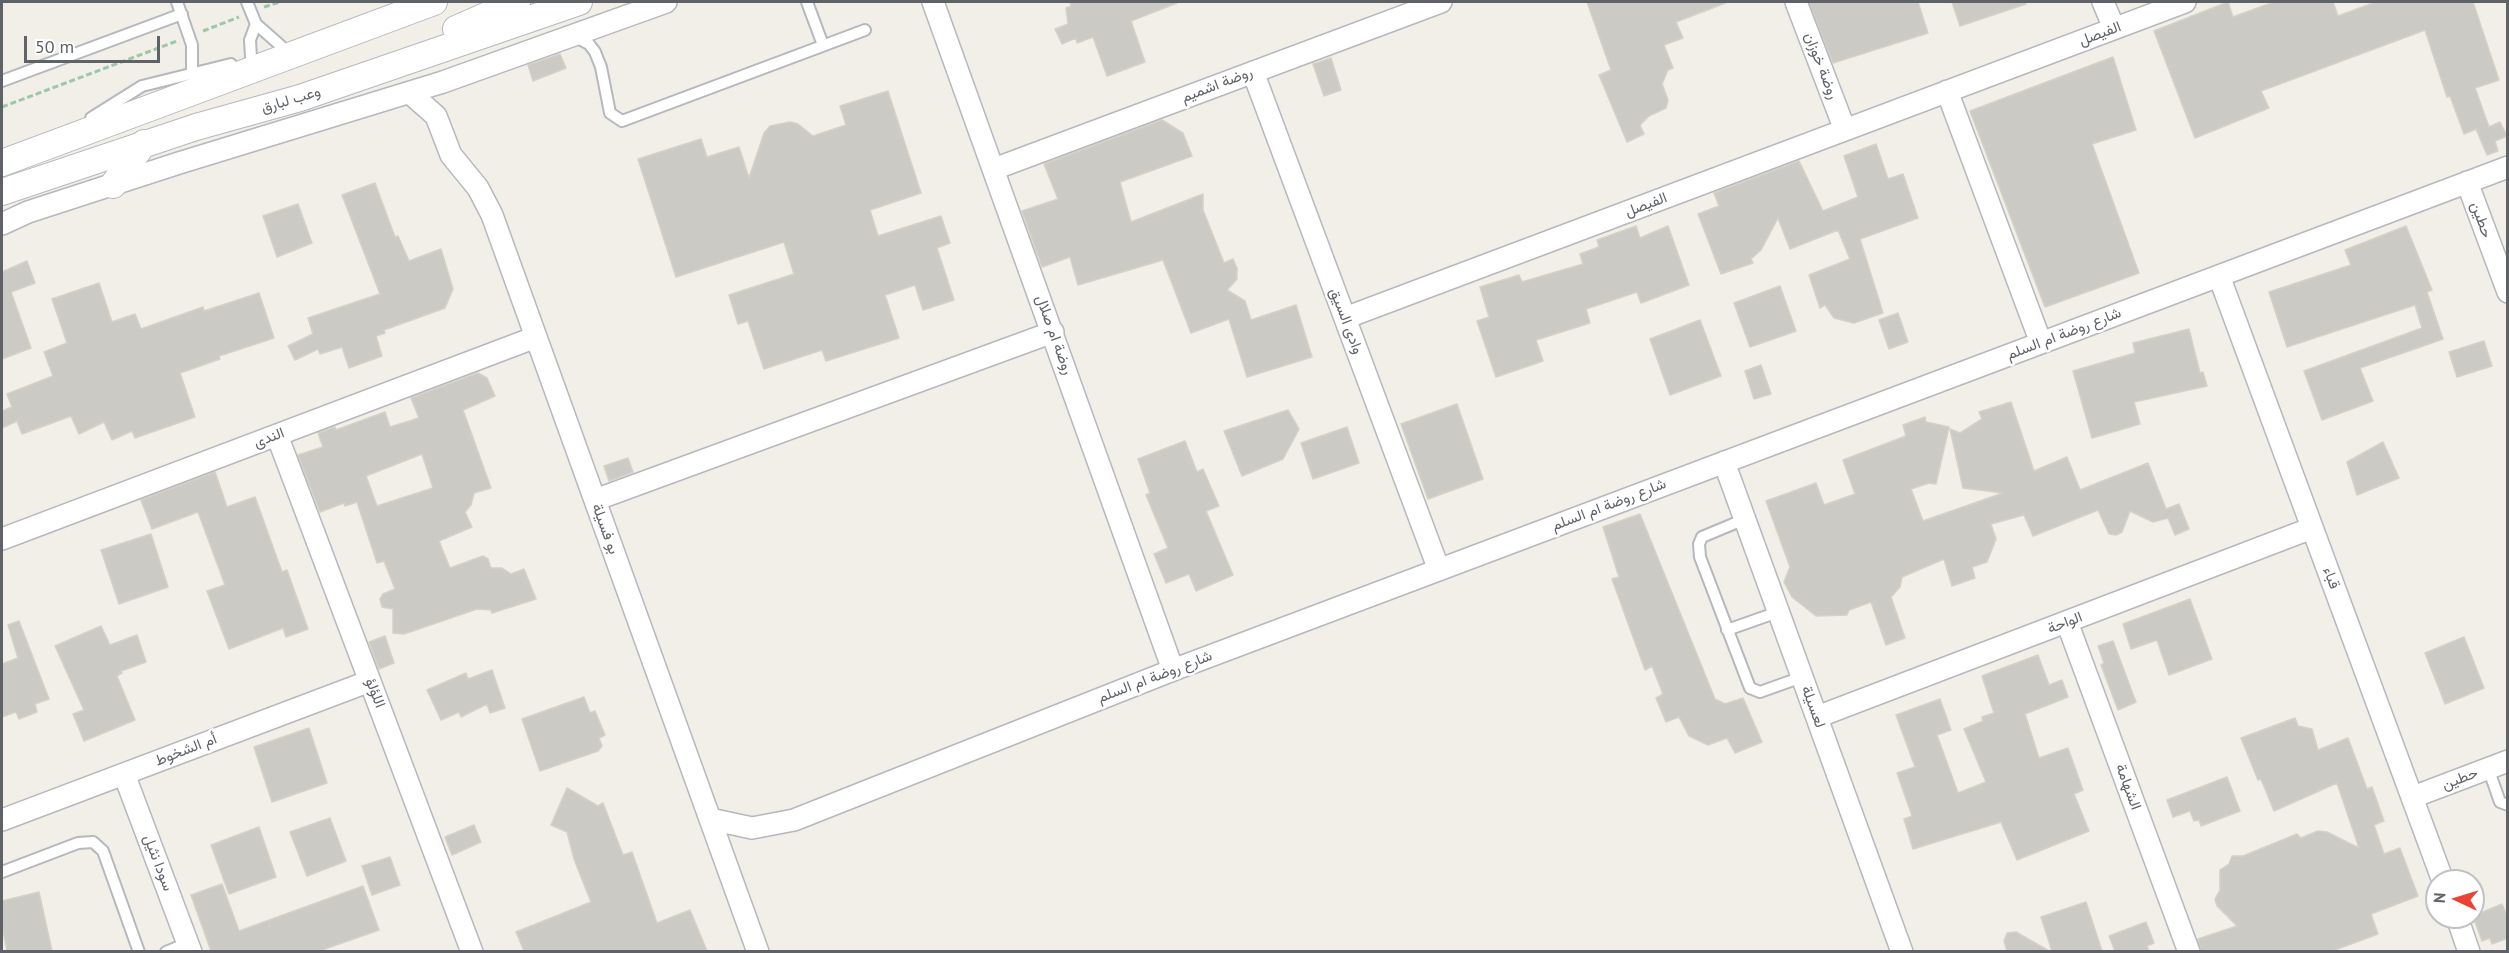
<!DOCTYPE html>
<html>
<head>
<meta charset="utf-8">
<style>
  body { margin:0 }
  #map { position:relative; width:2509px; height:953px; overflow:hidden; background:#f1efe8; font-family:"PT Sans",sans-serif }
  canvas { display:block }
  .frame { position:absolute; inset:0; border:3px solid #5f6368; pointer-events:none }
  .north { position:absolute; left:2425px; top:869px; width:60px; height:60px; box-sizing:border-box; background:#fff; border:2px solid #bfc1c3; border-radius:50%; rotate:274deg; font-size:16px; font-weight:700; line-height:24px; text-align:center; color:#5f6368 }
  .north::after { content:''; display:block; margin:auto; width:21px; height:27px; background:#ea4335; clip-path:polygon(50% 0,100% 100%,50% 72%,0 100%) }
  .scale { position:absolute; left:24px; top:36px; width:136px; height:27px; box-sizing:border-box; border:3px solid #5f6368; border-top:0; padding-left:8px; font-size:18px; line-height:21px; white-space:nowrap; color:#5f6368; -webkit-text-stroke:4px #fff; paint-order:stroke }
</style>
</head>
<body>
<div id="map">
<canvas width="2509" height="953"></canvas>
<div class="frame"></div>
<div class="north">N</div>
<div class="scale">50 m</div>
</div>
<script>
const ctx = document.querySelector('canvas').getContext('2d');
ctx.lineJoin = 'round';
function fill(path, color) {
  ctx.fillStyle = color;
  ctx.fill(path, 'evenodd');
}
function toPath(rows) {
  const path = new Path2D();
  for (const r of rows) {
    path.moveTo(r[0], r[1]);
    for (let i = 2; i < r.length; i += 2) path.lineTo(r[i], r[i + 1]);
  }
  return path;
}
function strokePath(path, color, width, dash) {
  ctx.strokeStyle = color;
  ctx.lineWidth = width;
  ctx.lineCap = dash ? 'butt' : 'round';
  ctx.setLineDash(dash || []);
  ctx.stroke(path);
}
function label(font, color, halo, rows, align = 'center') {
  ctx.font = font + ' "PT Sans",Vazirmatn,sans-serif';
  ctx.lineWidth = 5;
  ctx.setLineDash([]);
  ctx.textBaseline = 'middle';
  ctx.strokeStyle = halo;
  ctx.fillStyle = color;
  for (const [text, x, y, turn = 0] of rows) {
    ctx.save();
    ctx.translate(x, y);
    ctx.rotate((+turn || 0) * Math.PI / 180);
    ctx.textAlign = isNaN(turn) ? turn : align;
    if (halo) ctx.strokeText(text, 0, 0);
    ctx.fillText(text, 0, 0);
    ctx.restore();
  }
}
const building = toPath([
  [1070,2,1177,2,1177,3,1131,21,1145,62,1107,76,1093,37,1077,43,1076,38,1062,44,1055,29,1068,24,1066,8,1071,6,1070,2],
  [1587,2,1728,2,1676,22,1683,38,1664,45,1673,68,1668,70,1662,84,1668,100,1666,108,1649,116,1640,125,1644,134,1627,142,1599,75,1611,70,1587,2],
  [1809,2,1918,2,1928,33,1833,63,1809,2],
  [1952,2,2025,2,2026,4,1960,26,1952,2],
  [2228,2,2233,17,2274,2,2333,2,2338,16,2376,2,2473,2,2499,80,2475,88,2489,127,2500,122,2507,136,2495,141,2498,151,2487,155,2476,129,2464,134,2450,96,2447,97,2425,30,2261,91,2269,108,2195,138,2154,31,2228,2],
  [560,54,566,68,533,81,528,65,560,54],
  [2113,57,2136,130,2092,144,2139,273,2045,307,1970,111,2113,57],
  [1331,58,1341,90,1324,96,1313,64,1331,58],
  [888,91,921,193,870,210,878,236,941,216,950,243,937,248,954,300,923,310,915,285,885,295,899,338,826,361,822,350,764,369,748,321,738,324,729,295,794,274,784,242,676,277,638,159,701,139,707,157,739,147,749,178,764,133,770,126,790,122,798,124,813,136,846,125,840,106,888,91],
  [1162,120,1183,133,1192,156,1120,182,1131,222,1203,194,1203,210,1224,263,1233,259,1237,268,1237,279,1227,290,1245,301,1251,320,1296,305,1312,357,1247,377,1229,319,1191,333,1163,260,1078,285,1070,257,1042,267,1022,211,1058,199,1044,164,1162,120],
  [1876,144,1888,179,1903,174,1918,218,1860,239,1883,313,1854,323,1834,318,1825,305,1820,308,1809,275,1850,259,1838,230,1790,249,1778,218,1761,250,1751,259,1753,263,1721,274,1698,214,1719,206,1714,193,1799,161,1823,211,1858,197,1844,156,1876,144],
  [375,183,395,237,398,236,409,261,441,249,453,289,445,308,384,330,385,333,376,336,382,356,349,368,342,347,320,354,318,349,295,360,288,346,313,334,308,318,380,294,342,195,375,183],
  [298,204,312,243,277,257,263,216,298,204],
  [1636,226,1640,238,1668,226,1689,285,1641,303,1637,292,1586,309,1590,323,1536,340,1543,361,1496,377,1477,321,1489,317,1480,287,1519,275,1522,282,1583,264,1580,254,1599,247,1597,240,1636,226],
  [2406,226,2432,290,2427,292,2443,339,2360,368,2373,401,2322,420,2304,371,2422,328,2415,305,2287,347,2269,292,2351,265,2345,250,2406,226],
  [27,261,35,283,11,292,31,348,2,359,2,272,27,261],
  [99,283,112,322,135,314,141,329,203,307,204,311,259,293,274,338,219,356,220,359,180,373,195,417,135,438,132,431,112,440,104,422,79,434,71,416,22,434,17,421,2,428,2,411,12,407,7,394,53,376,44,352,67,343,52,299,99,283],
  [1780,286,1796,331,1750,347,1734,303,1780,286],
  [1898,313,1908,342,1889,349,1879,320,1898,313],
  [1700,320,1721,376,1670,395,1650,339,1700,320],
  [2189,329,2200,373,2203,372,2207,386,2134,402,2140,424,2092,438,2073,371,2135,353,2133,343,2189,329],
  [2484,341,2492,366,2457,377,2449,352,2484,341],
  [1761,365,1771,394,1754,399,1745,371,1761,365],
  [478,373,487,378,495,396,463,410,491,488,474,493,471,505,465,512,472,527,439,541,450,568,483,556,488,559,491,568,502,568,511,574,524,569,536,599,492,613,491,610,477,609,404,634,393,633,393,609,382,607,380,599,383,594,395,589,384,561,377,563,357,502,345,506,344,503,320,512,298,455,323,447,318,433,335,427,336,430,385,412,390,427,419,418,411,398,478,373],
  [422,454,433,488,377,506,366,476,422,454],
  [2011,402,2034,471,2067,457,2080,490,2148,463,2166,509,2179,504,2189,529,2175,535,2168,518,2153,522,2130,511,2122,532,2116,535,2109,534,2098,510,2033,536,2024,515,1991,524,1996,539,1987,562,1972,567,1975,578,1952,586,1944,559,1902,577,1900,587,1891,597,1905,638,1886,645,1871,602,1849,610,1847,615,1816,616,1792,597,1784,582,1790,567,1766,501,1816,483,1824,505,1855,494,1843,460,1906,436,1903,425,1925,417,1926,422,1949,427,1936,484,1929,483,1911,489,1923,521,2003,493,1963,488,1950,429,1960,433,1982,419,1979,412,2011,402],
  [1457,404,1483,479,1428,499,1401,424,1457,404],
  [1288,410,1299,429,1283,459,1242,476,1224,431,1288,410],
  [1347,427,1359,463,1313,479,1301,443,1347,427],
  [1185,441,1197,472,1203,469,1219,506,1206,511,1233,575,1196,591,1189,574,1166,583,1154,554,1168,548,1146,495,1150,493,1138,459,1185,441],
  [2383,442,2399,478,2357,495,2347,462,2383,442],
  [628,458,633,472,609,481,604,466,628,458],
  [215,472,227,507,255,497,282,572,287,570,308,629,286,637,283,628,229,649,207,591,225,585,198,512,152,529,141,500,215,472],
  [1640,514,1715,699,1725,704,1743,698,1762,742,1735,753,1727,738,1708,745,1689,736,1679,717,1666,722,1656,698,1663,694,1652,666,1645,670,1612,579,1619,577,1603,527,1640,514],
  [151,534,168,587,119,604,101,550,151,534],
  [2190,599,2212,659,2169,675,2157,640,2131,649,2123,624,2190,599],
  [19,621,49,699,35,704,37,712,19,719,16,712,2,717,2,664,18,658,8,625,19,621],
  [101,626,110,645,137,635,146,662,121,671,122,673,117,676,135,720,84,741,73,714,84,710,55,646,101,626],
  [385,636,394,663,379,669,369,642,385,636],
  [2464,637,2484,688,2445,704,2425,653,2464,637],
  [2113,641,2136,702,2118,710,2101,665,2104,663,2098,646,2113,641],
  [2038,655,2049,685,2062,680,2068,697,2025,714,2039,758,2068,748,2083,790,2074,794,2089,831,2017,860,2001,822,1913,849,1904,819,1912,816,1897,773,1915,767,1896,715,1940,699,1951,730,1937,735,1958,793,1986,782,1964,729,1983,721,1982,717,1994,713,1982,676,2038,655],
  [492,670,505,708,490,713,487,704,461,717,459,712,441,720,427,690,466,673,468,679,492,670],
  [584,697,590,713,595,711,605,735,599,738,602,746,598,751,540,771,522,719,584,697],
  [2295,718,2298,726,2312,729,2318,750,2348,738,2367,789,2372,787,2384,821,2374,825,2384,854,2400,848,2418,896,2371,914,2378,934,2332,951,2201,951,2198,939,2237,926,2217,906,2215,899,2220,890,2220,870,2229,864,2232,856,2243,856,2297,834,2301,838,2318,831,2327,832,2359,848,2337,783,2274,811,2261,779,2258,780,2241,738,2295,718],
  [309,728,327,783,272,802,254,747,309,728],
  [2227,777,2240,811,2201,826,2199,820,2194,821,2190,811,2173,817,2167,800,2227,777],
  [567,788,598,806,603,803,623,855,632,852,657,923,690,910,707,951,524,951,516,932,591,902,574,859,567,832,551,825,567,788],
  [330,818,346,861,307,876,290,832,330,818],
  [474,825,481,842,452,855,445,837,474,825],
  [259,827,276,877,229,894,211,845,259,827],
  [390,857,400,885,372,895,362,866,390,857],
  [222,884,239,931,363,886,379,930,319,951,211,951,191,895,222,884],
  [39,892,52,951,7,951,2,925,2,901,39,892],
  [2086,902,2102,951,2052,951,2041,917,2086,902],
  [2502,904,2508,918,2508,938,2492,944,2490,938,2482,941,2473,916,2502,904],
  [2146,922,2154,943,2147,946,2149,951,2115,951,2109,936,2146,922],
  [2016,932,2049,951,2007,951,2004,941,2007,933,2016,932]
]);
const path = toPath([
  [264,7,280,2],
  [203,31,239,17],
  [2,107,177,41]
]);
const service = toPath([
  [177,2,192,45,192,74],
  [247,2,256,24,281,46],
  [807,2,823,45],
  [574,36,589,44,595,52,601,67,610,113,622,121,865,30],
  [251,57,250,40,256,24],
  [2,81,182,14],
  [91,118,142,86,231,64],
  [1745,519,1702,537,1699,544,1700,557,1750,688,1760,692,1802,677],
  [1727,630,1778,612],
  [2488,768,2500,802,2508,805],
  [2,872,78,843,93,842,103,851,139,952],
  [166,952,188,943]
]);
const minor = toPath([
  [933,2,1173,670],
  [1796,2,1845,130],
  [2103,2,2114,28],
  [1253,72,1439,570],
  [1947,91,2041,343],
  [410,93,436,116,451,155,478,188,492,215,758,952],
  [994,169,1441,2],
  [2467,182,2508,292],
  [2,224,28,212,179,163,443,82,666,2],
  [2219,276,2443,881],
  [1345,318,2185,2],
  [277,435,472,952],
  [1724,462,1902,952],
  [595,500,1053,332],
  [2,539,536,337],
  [2067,622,2189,952],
  [1817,717,2312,528],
  [124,774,191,952],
  [2413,797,2508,761],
  [710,819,752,828,794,820,1173,670,2508,167],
  [2,820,370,681],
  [2457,917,2469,952]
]);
const tertiary = toPath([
  [456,29,517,2],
  [2,163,434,2],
  [113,185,144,143],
  [2,192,196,127,300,98,579,2]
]);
const streetNames = [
  ["الفيصل",2100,34,-21],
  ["روضة خوزان",1821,66,69],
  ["روضة اشميم",1217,85,-21],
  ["وعب لبارق",291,100,-17],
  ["الفيصل",1646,205,-21],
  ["حطين",2481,220,70],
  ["وادى السيق",1346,321,69],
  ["شارع روضة ام السلم",2064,334,-21],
  ["روضة ام صلال",1054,335,70],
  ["الندى",269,438,-21],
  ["شارع روضة ام السلم",1609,505,-21],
  ["بو فسيلة",605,529,70],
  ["قباء",2331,578,69],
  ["الواحة",2065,623,-21],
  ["شارع روضة ام السلم",1155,677,-21],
  ["اللؤلؤ",375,693,69],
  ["لعسيلة",1813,707,70],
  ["أم الشخوط",186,750,-21],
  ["حطين",2460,779,-21],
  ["الشهامة",2128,787,70],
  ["سودا نثيل",158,863,69]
];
fill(building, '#cccac5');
strokePath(building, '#d6d1c6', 1.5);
strokePath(service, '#b5b8bc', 14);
strokePath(minor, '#b5b8bc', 24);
strokePath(tertiary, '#b5b8bc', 28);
strokePath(path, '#9cc7a9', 3, [6, 3]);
strokePath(service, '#fff', 10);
strokePath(minor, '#fff', 21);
strokePath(tertiary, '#fff', 26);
label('15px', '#5f6368', '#fff', streetNames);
</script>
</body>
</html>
